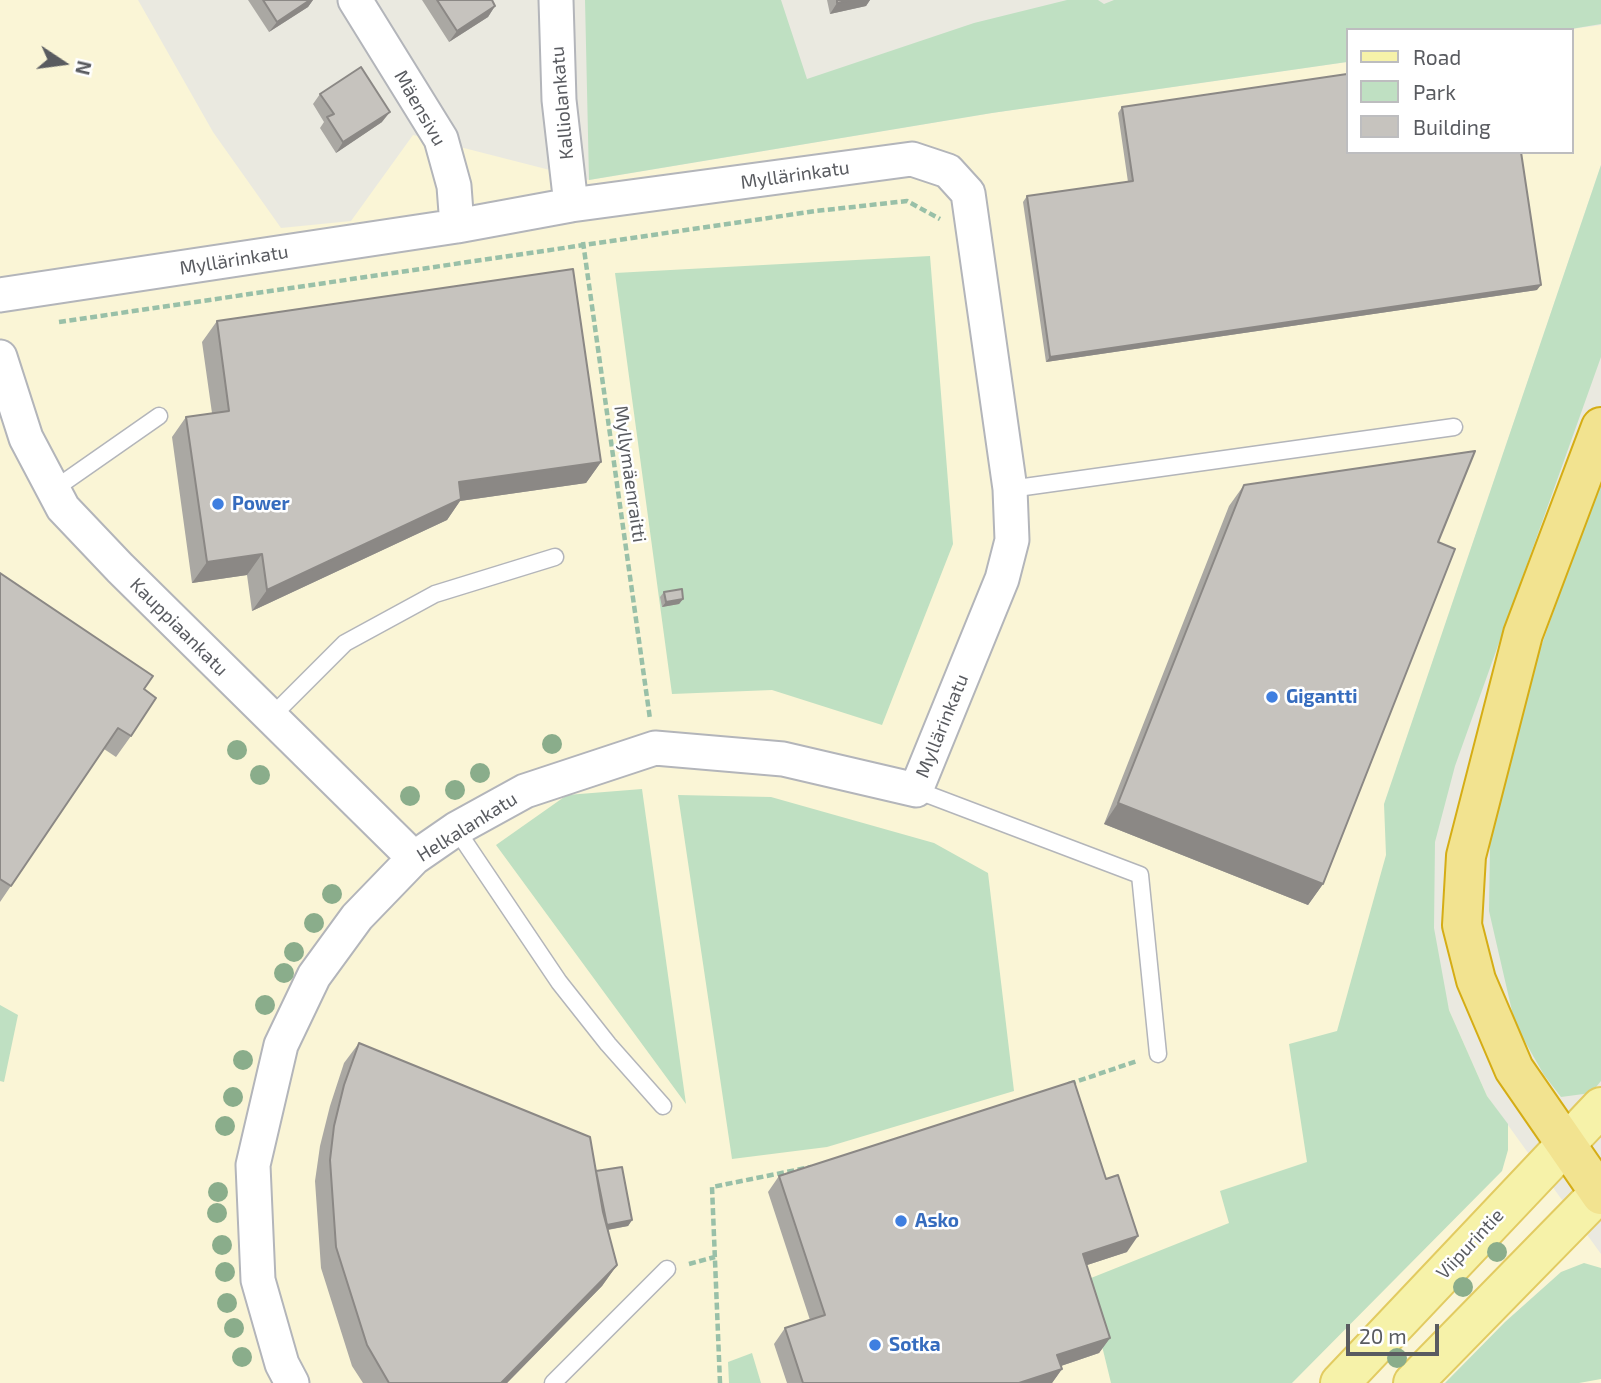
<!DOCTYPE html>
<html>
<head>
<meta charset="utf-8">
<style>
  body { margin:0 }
  #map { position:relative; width:1601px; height:1383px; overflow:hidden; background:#eae9e0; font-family:"Exo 2",sans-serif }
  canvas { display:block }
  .legend { position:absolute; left:1346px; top:28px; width:228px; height:126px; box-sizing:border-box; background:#fff; border:2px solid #bdbdbf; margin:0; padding:9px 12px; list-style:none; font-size:21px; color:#595b60 }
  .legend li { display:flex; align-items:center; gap:14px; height:35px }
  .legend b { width:35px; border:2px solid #bdbdbf }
  .north { position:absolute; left:28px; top:28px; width:70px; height:70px; -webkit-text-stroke:5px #fff; paint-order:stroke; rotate:103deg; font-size:19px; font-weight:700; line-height:28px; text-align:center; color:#595b60 }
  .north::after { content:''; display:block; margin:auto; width:24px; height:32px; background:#595b60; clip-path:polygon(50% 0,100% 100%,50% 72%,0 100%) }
  .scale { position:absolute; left:1346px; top:1324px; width:93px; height:32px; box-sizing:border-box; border:4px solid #595b60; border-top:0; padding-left:9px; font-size:21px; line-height:24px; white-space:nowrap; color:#595b60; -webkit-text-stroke:5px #fff; paint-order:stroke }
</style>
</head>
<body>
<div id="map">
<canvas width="1601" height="1383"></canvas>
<ul class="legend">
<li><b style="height:9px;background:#f6f2a9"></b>Road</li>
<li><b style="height:19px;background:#bfe0c2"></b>Park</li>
<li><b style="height:19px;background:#c6c3be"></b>Building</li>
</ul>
<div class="north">N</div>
<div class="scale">20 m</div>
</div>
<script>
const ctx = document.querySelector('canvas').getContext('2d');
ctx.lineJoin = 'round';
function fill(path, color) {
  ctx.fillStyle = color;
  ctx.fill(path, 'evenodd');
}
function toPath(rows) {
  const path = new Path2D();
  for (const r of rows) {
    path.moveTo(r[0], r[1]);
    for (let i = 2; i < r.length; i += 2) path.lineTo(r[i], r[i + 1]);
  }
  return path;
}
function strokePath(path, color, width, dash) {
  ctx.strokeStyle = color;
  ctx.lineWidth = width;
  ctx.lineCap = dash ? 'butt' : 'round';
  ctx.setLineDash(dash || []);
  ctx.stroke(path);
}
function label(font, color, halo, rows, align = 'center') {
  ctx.font = font + ' "Exo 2",sans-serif';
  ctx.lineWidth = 5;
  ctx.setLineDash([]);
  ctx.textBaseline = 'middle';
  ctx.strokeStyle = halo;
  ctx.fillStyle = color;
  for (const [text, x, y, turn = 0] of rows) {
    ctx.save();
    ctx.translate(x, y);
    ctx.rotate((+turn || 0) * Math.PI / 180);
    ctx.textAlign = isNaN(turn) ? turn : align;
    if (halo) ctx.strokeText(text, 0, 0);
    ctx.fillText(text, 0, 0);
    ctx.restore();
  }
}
const commercial = toPath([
  [0,0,138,0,213,132,281,228,351,221,413,135,589,180,992,113,1347,62,1347,152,1571,152,1571,30,1565,30,1601,25,1601,165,1384,805,1449,1010,1487,1096,1601,1254,1601,1383,0,1383]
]);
const green = toPath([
  [585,0,781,0,807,79,974,23,1067,0,1098,0,1104,4,1114,0,1601,0,1601,24,1565,30,1347,30,1347,62,992,113,589,180],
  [1601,165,1601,357,1455,766,1435,842,1434,928,1449,1010,1487,1096,1508,1124,1508,1150,1502,1171,1292,1383,1111,1383,1086,1280,1229,1223,1220,1191,1307,1162,1289,1044,1337,1031,1386,855,1384,804],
  [930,256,953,544,882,725,772,690,672,694,615,273],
  [1601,478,1601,1081,1591,1093,1561,1097,1544,1075,1515,1024,1489,911,1490,844,1536,661],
  [642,789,686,1104,496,845,567,795],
  [678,795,771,797,934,843,988,873,1014,1091,827,1147,732,1159],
  [0,1005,18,1015,4,1082,0,1081],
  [1584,1263,1601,1268,1601,1379,1579,1383,1445,1383,1505,1322,1561,1272],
  [752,1353,761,1383,729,1383,728,1362]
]);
const path = toPath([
  [583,242,650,719],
  [59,322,816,211,907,201,940,219],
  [1069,1084,1137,1061],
  [689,1264,715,1257],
  [720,1383,712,1187,811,1167]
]);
const lane = toPath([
  [1010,489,1454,427],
  [53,490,159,416],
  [270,718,345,643,435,594,555,557],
  [916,790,1140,875,1158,1054],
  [456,829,559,982,608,1044,663,1106],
  [553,1383,667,1269]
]);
const street = toPath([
  [355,0,441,139,454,186,457,226],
  [556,0,559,100,571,205],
  [0,295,457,226,571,205,912,159,948,171,968,193,1010,489,1012,540,1002,579,916,790,783,759,655,748,525,791,456,829,414,858,357,917,314,976,281,1045,253,1165,258,1280,282,1364,292,1383],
  [0,357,26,438,63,508,120,568,414,858]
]);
const primary = toPath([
  [1340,1383,1601,1107],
  [1413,1383,1601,1191]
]);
const highway = toPath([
  [1601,427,1523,634,1466,856,1462,925,1476,980,1514,1069,1601,1195]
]);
const trees = [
  [552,744],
  [237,750],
  [480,773],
  [260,775],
  [455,790],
  [410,796],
  [332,894],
  [314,923],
  [294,952],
  [284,973],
  [265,1005],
  [243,1060],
  [233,1097],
  [225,1126],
  [218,1192],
  [217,1213],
  [222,1245],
  [1497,1252],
  [225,1272],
  [1463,1287],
  [227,1303],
  [234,1328],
  [242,1357],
  [1397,1358]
];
const wall = toPath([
  [248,0,313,0,308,7,269,32],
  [422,0,492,0,495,6,488,17,449,42],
  [827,0,870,0,866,6,830,14],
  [320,94,382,122,336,153,320,128,324,122,313,104],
  [1122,107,1537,290,1046,362,1023,202,1027,196,1128,182,1118,113],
  [217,321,601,462,586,483,460,501,447,520,252,611,247,575,192,583,172,437,186,417,212,413,202,342],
  [1244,485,1438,542,1323,884,1308,905,1104,824,1229,506],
  [0,573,144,689,131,736,116,757,104,749,0,902],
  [664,592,683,599,679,604,662,607,660,597],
  [359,1043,596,1171,632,1220,628,1226,608,1230,617,1265,602,1286,507,1383,363,1383,352,1366,321,1268,315,1181,320,1146,330,1106,344,1063],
  [779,1176,1127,1252,1087,1265,1110,1338,1099,1353,1061,1366,1062,1369,1052,1383,787,1383,774,1344,785,1328,810,1320,768,1192]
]);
const shadedWall = toPath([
  [310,0,313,0,308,7,269,32,277,22],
  [851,0,870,0,866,6,830,14,837,3],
  [495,6,488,17,449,42,457,31],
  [390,112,382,122,336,153,343,142],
  [1541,285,1537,290,1046,362,1050,357],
  [601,462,586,483,460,501,447,520,252,611,267,590,459,482],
  [262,554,247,575,192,583,207,562],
  [683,599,679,604,662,607,666,602],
  [1118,803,1323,884,1308,905,1104,824],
  [632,1220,628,1226,589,1233,593,1228],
  [1138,1236,1127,1252,1072,1270,1083,1254],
  [617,1265,602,1286,507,1383,501,1383],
  [1110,1338,1099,1353,1046,1371,1057,1355],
  [1062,1369,1052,1383,1019,1383]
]);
const building = toPath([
  [263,0,310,0,277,22,263,0],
  [437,0,492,0,495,6,457,31,437,0],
  [837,0,851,0,837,3,837,0],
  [361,67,390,112,343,142,327,117,334,114,320,94,361,67],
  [1347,74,1347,152,1521,152,1541,285,1050,357,1027,196,1133,181,1122,107,1347,74],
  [573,269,601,462,459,482,461,499,267,590,262,554,207,562,186,417,229,411,217,321,573,269],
  [1475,451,1438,542,1455,549,1323,884,1118,803,1244,485,1475,451],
  [0,573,153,676,144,689,156,698,131,736,118,728,11,886,0,879,0,573],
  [682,589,683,599,666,602,664,592,682,589],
  [359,1043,590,1137,603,1212,617,1265,501,1383,389,1383,367,1345,336,1247,330,1160,334,1126,344,1085,359,1043],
  [1074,1081,1106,1179,1118,1175,1138,1236,1083,1254,1110,1338,1057,1355,1062,1369,1019,1383,803,1383,785,1328,825,1315,779,1176,1074,1081],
  [622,1167,632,1220,607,1225,596,1171,622,1167]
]);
const markers = [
  [218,504,7,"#3f7fe0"],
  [1272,697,7,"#3f7fe0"],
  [901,1221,7,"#3f7fe0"],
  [875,1345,7,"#3f7fe0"]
];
const streetNames = [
  ["Kalliolankatu",562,103,-95],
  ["Mäensivu",420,108,60],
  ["Myllärinkatu",795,175,-8],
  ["Myllärinkatu",234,260,-9],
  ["Myllymäenraitti",630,474,82],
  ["Kauppiaankatu",179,627,45],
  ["Myllärinkatu",942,726,-68],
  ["Helkalankatu",467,827,-32],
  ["Viipurintie",1470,1244,-47]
];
const shopNames = [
  ["Power",232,504],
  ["Gigantti",1286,697],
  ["Asko",915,1221],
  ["Sotka",889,1345]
];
fill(commercial, '#faf5d6');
fill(green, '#bfe0c2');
strokePath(lane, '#b3b5ba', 19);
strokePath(street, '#b3b5ba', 37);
strokePath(primary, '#e2cb61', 42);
strokePath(highway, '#d5ad15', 42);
strokePath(path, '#99c0a8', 4.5, [7, 3.5]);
strokePath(lane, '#fff', 16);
strokePath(street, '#fff', 33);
strokePath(primary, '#f6f2a9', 38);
strokePath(highway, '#f2e390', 38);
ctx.fillStyle = '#8aad8b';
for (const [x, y] of trees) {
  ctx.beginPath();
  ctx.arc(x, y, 10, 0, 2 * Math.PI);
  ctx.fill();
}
fill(wall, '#aaa8a3');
fill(shadedWall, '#8b8885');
fill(building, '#c6c3be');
strokePath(building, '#8b8885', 2);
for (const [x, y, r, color] of markers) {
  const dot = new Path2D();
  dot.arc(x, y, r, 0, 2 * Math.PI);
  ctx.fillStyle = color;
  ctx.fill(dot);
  strokePath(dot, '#fff', 2.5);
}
label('19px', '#595b60', '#fff', streetNames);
label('bold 19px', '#366cbe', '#fff', shopNames, 'left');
</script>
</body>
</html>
